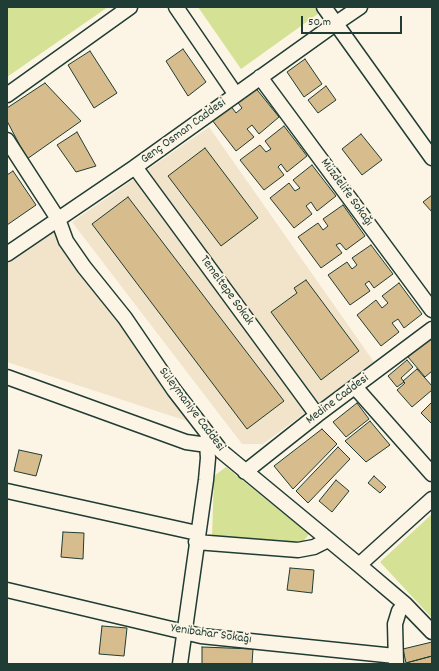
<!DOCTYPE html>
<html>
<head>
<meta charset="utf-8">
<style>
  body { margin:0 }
  #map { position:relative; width:439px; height:671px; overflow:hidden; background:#fcf5e5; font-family:Dekko,sans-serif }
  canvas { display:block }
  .frame { position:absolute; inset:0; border:8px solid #1f3d34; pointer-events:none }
  .scale { position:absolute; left:301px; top:16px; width:101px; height:18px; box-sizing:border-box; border:2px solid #1f3d34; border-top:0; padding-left:5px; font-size:12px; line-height:14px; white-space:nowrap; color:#1f3d34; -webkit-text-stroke:3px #fcf5e5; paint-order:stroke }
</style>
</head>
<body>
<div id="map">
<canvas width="439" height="671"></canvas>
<div class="frame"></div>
<div class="scale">50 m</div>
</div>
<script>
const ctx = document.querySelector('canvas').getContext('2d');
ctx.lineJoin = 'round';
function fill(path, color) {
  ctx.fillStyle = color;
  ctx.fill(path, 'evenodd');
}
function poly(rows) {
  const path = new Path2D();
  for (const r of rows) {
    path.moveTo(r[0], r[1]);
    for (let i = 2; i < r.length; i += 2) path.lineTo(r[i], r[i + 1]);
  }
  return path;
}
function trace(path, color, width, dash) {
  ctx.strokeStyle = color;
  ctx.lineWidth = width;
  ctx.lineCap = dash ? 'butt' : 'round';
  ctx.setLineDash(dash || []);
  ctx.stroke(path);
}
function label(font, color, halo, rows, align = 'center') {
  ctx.font = font + ' Dekko,sans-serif';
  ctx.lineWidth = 4;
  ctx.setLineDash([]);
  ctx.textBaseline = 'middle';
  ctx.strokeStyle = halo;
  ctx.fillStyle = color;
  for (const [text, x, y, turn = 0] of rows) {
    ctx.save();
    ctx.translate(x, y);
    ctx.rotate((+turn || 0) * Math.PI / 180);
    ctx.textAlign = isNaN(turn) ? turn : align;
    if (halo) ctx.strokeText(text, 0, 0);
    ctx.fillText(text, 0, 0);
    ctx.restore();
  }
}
fill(poly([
  [209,127,374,362,263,444,242,444,72,222],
  [53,231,202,426,7,362,7,263]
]), '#f1e4cb');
fill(poly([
  [7,7,108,7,7,77],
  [198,7,319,7,322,11,241,69],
  [226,467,309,534,303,542,212,536,214,476],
  [432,514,432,616,431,617,380,562]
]), '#d5e295');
const building = poly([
  [183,49,206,82,188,96,166,61,183,49],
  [90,51,117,93,94,108,68,65,90,51],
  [305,59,322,84,304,97,287,72,305,59],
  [45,83,81,121,27,159,7,121,7,108,45,83],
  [254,86,279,117,259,134,252,125,247,129,254,137,236,151,212,120,230,105,236,113,242,108,236,100,254,86],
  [326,86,336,100,318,113,308,100,326,86],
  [284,126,307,156,287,172,281,164,278,167,284,175,264,190,240,160,260,145,266,152,271,149,265,141,284,126],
  [77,132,96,166,76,172,57,145,77,132],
  [361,134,382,160,362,175,342,149,361,134],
  [205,148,258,218,221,246,168,176,205,148],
  [312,165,336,196,317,211,311,202,306,206,312,214,294,228,270,198,289,183,295,191,300,188,293,180,312,165],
  [13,171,36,205,7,225,7,175,13,171],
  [432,195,432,212,423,202,432,195],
  [128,197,284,401,247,429,92,224,128,197],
  [343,205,365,236,346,250,340,243,336,245,342,253,321,268,298,237,318,223,323,230,328,226,323,219,343,205],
  [371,245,393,274,374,288,369,281,365,284,370,291,350,305,328,275,347,262,352,269,357,265,352,258,371,245],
  [306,280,359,351,321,380,271,312,297,293,294,288,306,280],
  [399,283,422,314,404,328,398,319,392,323,399,332,381,346,357,315,376,300,382,308,388,303,382,296,399,283],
  [431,337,432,338,432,371,425,377,408,357,431,337],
  [407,360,413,367,401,378,404,382,397,387,388,376,407,360],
  [417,369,432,386,432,390,412,407,397,390,405,383,403,381,417,369],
  [432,402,432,424,421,413,432,402],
  [357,403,369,419,346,437,333,422,357,403],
  [370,421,390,445,366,462,345,441,370,421],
  [322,429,337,444,293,489,274,466,322,429],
  [338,447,350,459,308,503,296,491,338,447],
  [19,450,42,455,36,476,14,471,19,450],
  [374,476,386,487,380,493,368,483,374,476],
  [336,480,349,491,332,512,319,501,336,480],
  [63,532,84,533,83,559,61,557,63,532],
  [290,568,314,570,312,593,287,590,290,568],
  [102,626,127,628,124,656,99,654,102,626],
  [432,642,432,656,406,663,403,649,432,642],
  [202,647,253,649,252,664,202,664,202,647],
  [432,656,432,664,407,664,406,663,432,656]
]);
fill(building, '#d7bd8d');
trace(building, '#1f3d34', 1);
const minor = poly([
  [176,7,236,95],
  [324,7,432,158],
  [260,77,432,310],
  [7,95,130,7],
  [7,140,58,219,66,241,84,267,125,318,174,390,221,451,359,565,405,604,432,632],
  [135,167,317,415],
  [7,254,135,167,335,24,360,7],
  [7,377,186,442,200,444,213,441],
  [355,387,432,474],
  [245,472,317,415,432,329],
  [7,491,197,533],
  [196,542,298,550,314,547,328,540],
  [359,565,432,499],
  [7,590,201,636,395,656],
  [180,664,206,480,208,458,207,443],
  [396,664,395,624,399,611,405,604]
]);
trace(minor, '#1f3d34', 17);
trace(minor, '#fcf5e5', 14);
label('13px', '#1f3d34', '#fcf5e5', [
  ["Genç Osman Caddesi",184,132,-36],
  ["Müzdelife Sokağı",346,193,54],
  ["Temeltepe Sokak",226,291,54],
  ["Medine Caddesi",338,400,-37],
  ["Süleymaniye Caddesi",191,410,53],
  ["Yenibahar Sokağı",211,635,8]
]);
</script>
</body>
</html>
